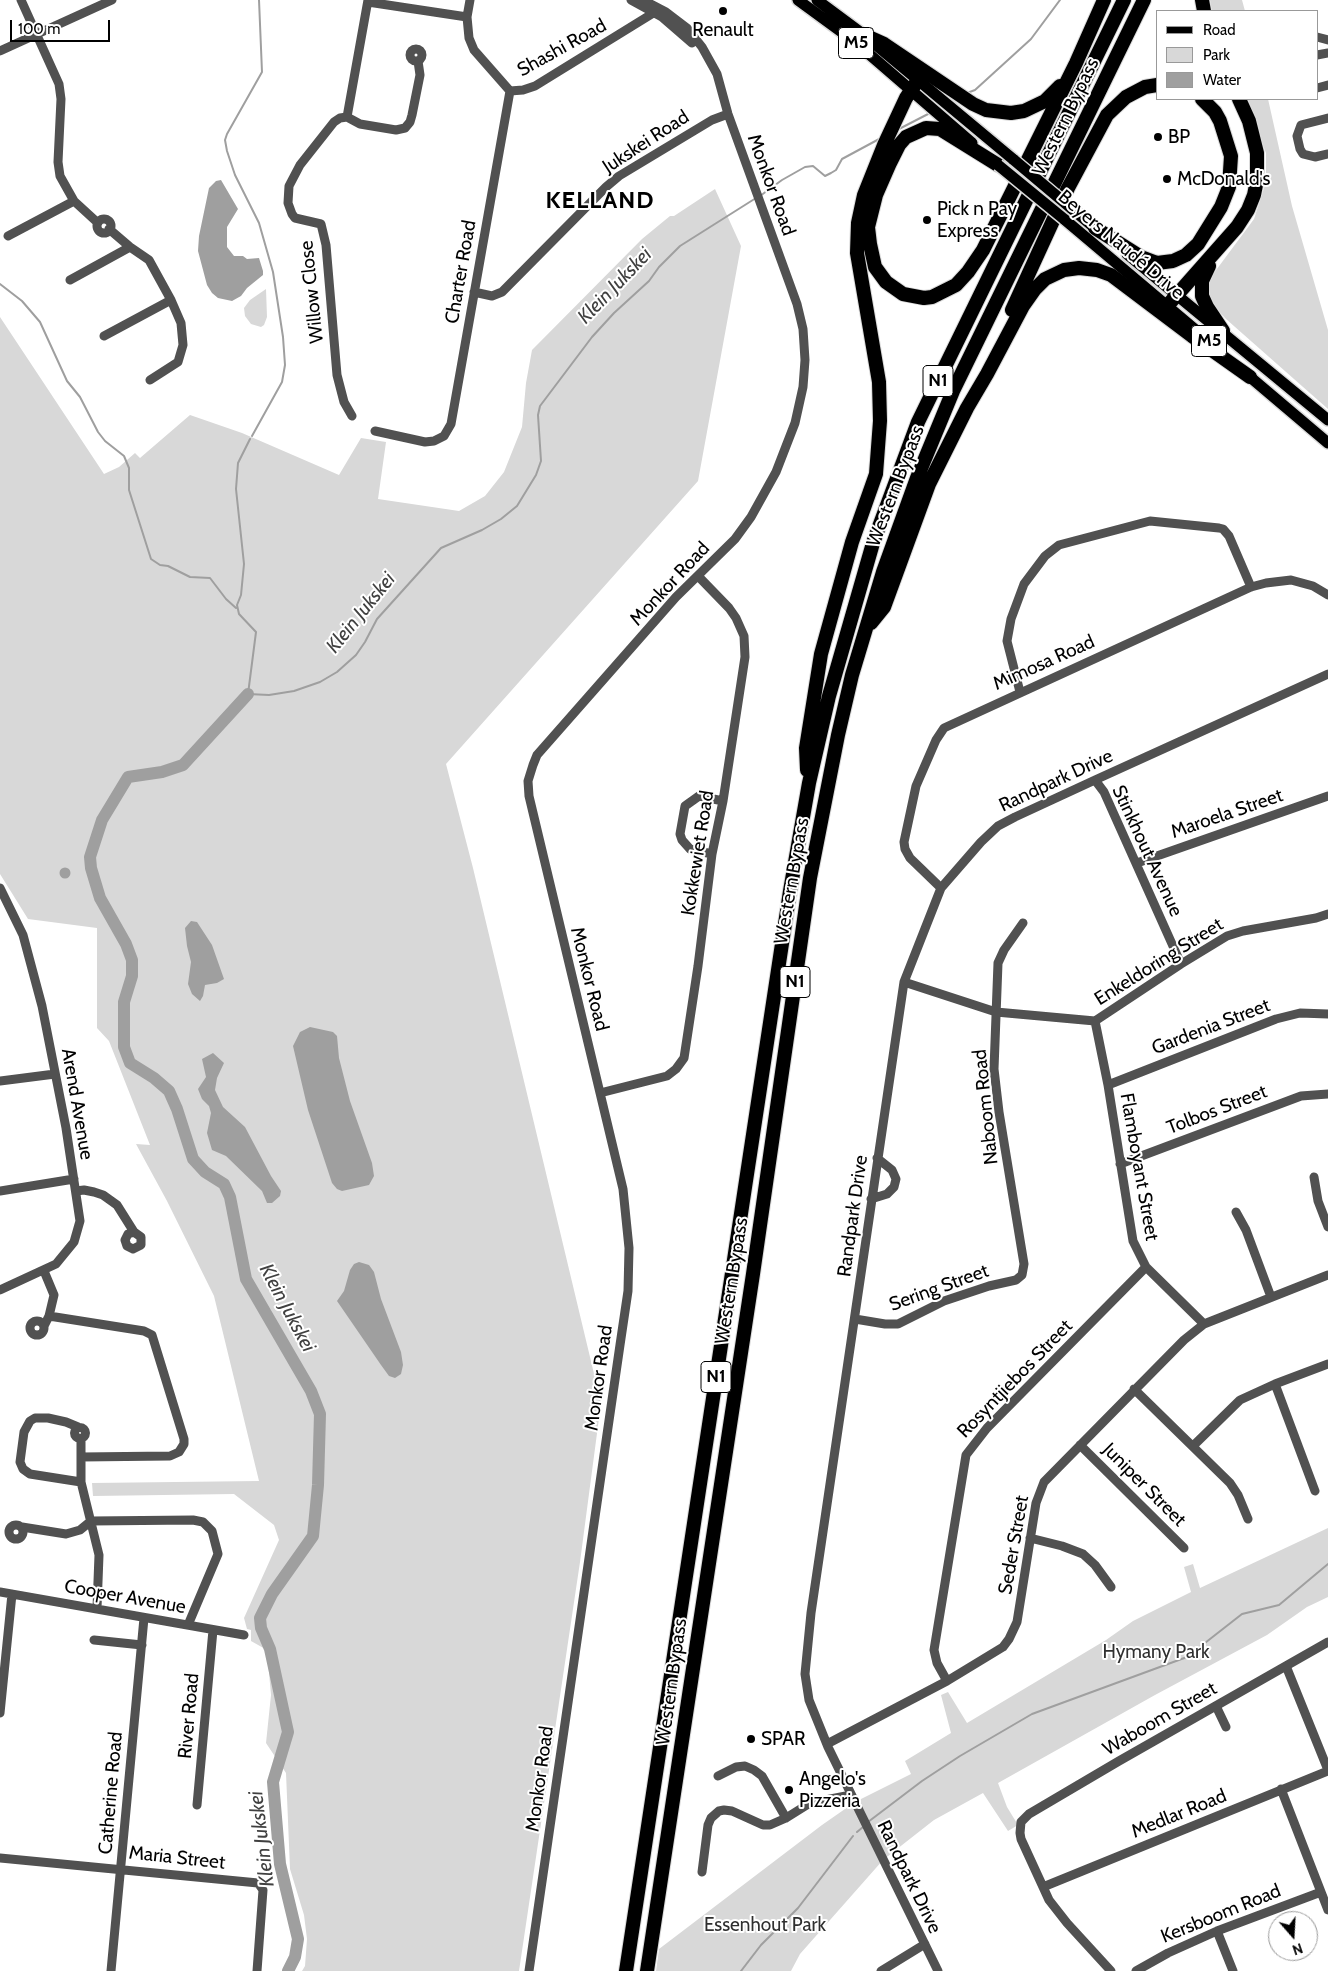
<!DOCTYPE html>
<html>
<head>
<meta charset="utf-8">
<style>
  body { margin:0 }
  #map { position:relative; width:1328px; height:1971px; overflow:hidden; background:#fff; font-family:Cabin,sans-serif }
  canvas { display:block }
  .legend { position:absolute; left:1156px; top:10px; width:162px; height:90px; box-sizing:border-box; background:#fff; border:1px solid #999; margin:0; padding:6px 9px; list-style:none; font-size:15px; color:#000 }
  .legend li { display:flex; align-items:center; gap:10px; height:25px }
  .legend b { width:25px; border:1px solid #999 }
  .north { position:absolute; left:1268px; top:1911px; width:50px; height:50px; box-sizing:border-box; background:#fff; border:1px solid #999; border-radius:50%; rotate:161deg; font-size:14px; font-weight:700; line-height:20px; text-align:center; color:#000 }
  .north::after { content:''; display:block; margin:auto; width:18px; height:22px; background:#000; clip-path:polygon(50% 0,100% 100%,50% 72%,0 100%) }
  .scale { position:absolute; left:10px; top:20px; width:100px; height:22px; box-sizing:border-box; border:2px solid #000; border-top:0; padding-left:6px; font-size:15px; line-height:18px; white-space:nowrap; color:#000; -webkit-text-stroke:4px #fff; paint-order:stroke }
</style>
</head>
<body>
<div id="map">
<canvas width="1328" height="1971"></canvas>
<ul class="legend">
<li><b style="height:6px;background:#000"></b>Road</li>
<li><b style="height:14px;background:#d8d8d8"></b>Park</li>
<li><b style="height:14px;background:#9f9f9f"></b>Water</li>
</ul>
<div class="north">N</div>
<div class="scale">100 m</div>
</div>
<script>
const ctx = document.querySelector('canvas').getContext('2d');
ctx.lineJoin = 'round';
function fill(path, color) {
  ctx.fillStyle = color;
  ctx.fill(path, 'evenodd');
}
function poly(rows) {
  const path = new Path2D();
  for (const r of rows) {
    if (r.length === 3) {
      path.moveTo(r[0] + r[2], r[1]);
      path.arc(r[0], r[1], r[2], 0, 2 * Math.PI);
      continue;
    }
    path.moveTo(r[0], r[1]);
    for (let i = 2; i < r.length; i += 2) path.lineTo(r[i], r[i + 1]);
  }
  return path;
}
function trace(path, color, width, dash) {
  ctx.strokeStyle = color;
  ctx.lineWidth = width;
  ctx.lineCap = dash ? 'butt' : 'round';
  ctx.setLineDash(dash || []);
  ctx.stroke(path);
}
function label(font, color, halo, rows, align = 'center') {
  ctx.font = font + ' Cabin,sans-serif';
  ctx.lineWidth = 4;
  ctx.setLineDash([]);
  ctx.textBaseline = 'middle';
  ctx.strokeStyle = halo;
  ctx.fillStyle = color;
  for (const [text, x, y, turn = 0] of rows) {
    ctx.save();
    ctx.translate(x, y);
    ctx.rotate((+turn || 0) * Math.PI / 180);
    ctx.textAlign = isNaN(turn) ? turn : align;
    if (halo) ctx.strokeText(text, 0, 0);
    ctx.fillText(text, 0, 0);
    ctx.restore();
  }
}
fill(poly([
  [1210,0,1242,0,1245,11,1212,11],
  [1245,99,1268,99,1292,206,1328,330,1328,409,1226,319,1210,302,1208,281,1254,219,1266,182,1266,153],
  [715,189,741,246,698,481,446,764,473,868,601,1403,580,1562,519,1971,302,1971,305,1966,307,1939,304,1915,290,1869,286,1773,266,1743,271,1695,267,1650,251,1641,251,1630,247,1629,244,1618,279,1540,274,1525,234,1494,93,1496,92,1483,259,1481,214,1296,167,1201,136,1144,150,1145,109,1041,97,1028,97,928,28,919,0,874,0,317,104,474,119,467,135,453,140,458,190,415,242,433,339,475,361,438,386,442,378,499,459,511,485,496,504,472,522,427,526,383,532,350,642,239,670,216,674,216],
  [266,289,267,317,264,325,261,327,251,324,245,316,244,308,250,300],
  [1328,1528,1328,1597,1307,1607,1267,1635,1155,1695,998,1783,1007,1807,1018,1825,1008,1831,983,1793,934,1820,883,1860,800,1954,791,1971,656,1971,659,1949,822,1825,855,1802,911,1774,905,1761,951,1733,941,1695,948,1692,967,1723,1106,1640,1133,1621,1191,1592,1184,1567,1193,1564,1200,1588]
]), '#d8d8d8');
fill(poly([
  [221,180,238,209,227,227,227,247,234,256,243,256,247,259,259,258,263,271,263,275,247,288,241,296,232,301,218,298,212,293,207,285,198,251,199,236,209,188,216,181],
  [65,873,5.5],
  [191,921,197,922,212,945,224,979,217,983,205,985,203,996,200,1001,192,994,188,984,191,962,187,946,185,928],
  [310,1027,333,1032,337,1036,339,1058,350,1101,372,1163,374,1176,369,1185,342,1191,337,1189,332,1183,308,1110,293,1046,300,1032],
  [213,1053,224,1063,217,1078,215,1090,223,1107,245,1127,271,1176,281,1191,280,1196,272,1203,267,1203,262,1191,226,1156,212,1150,207,1133,211,1113,209,1106,202,1099,198,1089,206,1077,202,1059],
  [359,1262,369,1265,374,1272,381,1299,401,1352,403,1365,401,1374,395,1378,389,1376,381,1365,337,1301,344,1291,350,1270,354,1264]
]), '#9f9f9f');
trace(poly([
  [967,93,975,90,1031,39,1060,0],
  [899,129,930,113],
  [760,196,782,180,805,167,813,166,825,176,831,173,836,170,842,159,881,138],
  [0,284,22,301,40,322,67,381,80,397,98,432,105,441,124,456,129,468,129,490,151,559,160,565,168,566,190,577,210,578,226,599,236,608],
  [252,436,282,382,285,365,283,337,273,272,259,223,235,175,227,151,225,140,227,134,262,72,259,0],
  [250,439,238,463,236,489,244,564,241,595,237,605,239,614,256,632,248,694,269,695,294,691,320,682,337,672,356,655,365,642,377,619,441,548,482,530,501,519,517,506,536,475,541,461,538,415,540,406,592,337,614,313,649,281,659,267,680,246,756,198],
  [868,1822,922,1781,960,1756,1032,1714,1187,1657,1242,1614,1279,1605,1328,1564],
  [857,1832,863,1827],
  [741,1971,761,1945,798,1908,853,1836]
]), '#9f9f9f', 2);
trace(poly([
  [248,694,183,765,162,772,128,777,102,820,90,857,91,868,100,898,126,944,132,960,132,976,124,1002,124,1047,130,1063,154,1078,169,1091,177,1109,193,1159,205,1172,224,1184,230,1197,246,1279,311,1391,320,1414,318,1485,313,1536,272,1594,260,1618,261,1628,270,1649,288,1732,273,1782,280,1864,298,1939,295,1957,288,1971]
]), '#9f9f9f', 12);
const major = poly([
  [798,0,854,41,972,143],
  [817,0,864,35,1014,160],
  [1071,208,1101,233],
  [1064,219,1211,343],
  [1127,254,1328,420],
  [1243,371,1328,443]
]);
const highway = poly([
  [1202,0,1204,11],
  [864,35,884,44,973,104,986,110,1011,113,1024,111,1045,101,1060,86],
  [998,165,940,129,926,128,906,137,899,145,890,163,876,195,868,227,870,244,875,267,886,282,903,294,924,298,932,297,956,285,968,272,983,250,1012,192,1076,63,1104,0],
  [1095,228,1141,257,1157,263,1173,261,1186,255,1198,244,1221,207,1229,187,1231,156,1220,121,1215,112,1202,99],
  [1209,266,1202,281,1202,296,1207,307,1223,331],
  [1168,305,1237,227,1248,210,1254,195,1257,180,1257,153,1249,121,1239,99],
  [1012,310,1068,188,1107,115,1126,97,1145,87,1157,85],
  [871,623,884,607,929,484,967,408,987,374,1023,306,1035,289,1045,279,1064,270,1079,268,1097,270,1111,275,1192,336,1250,377],
  [807,770,806,748,821,654,852,542,876,474,880,421,879,382,857,253,858,223,864,195,884,145,906,98,918,80],
  [626,1971,790,891,809,783,829,696,873,543,918,422,1124,0],
  [647,1971,753,1274,810,878,838,735,852,675,883,572,917,478,953,391,1144,0]
]);
trace(major, '#dbdbdb', 14);
trace(highway, '#dbdbdb', 16);
trace(poly([
  [21,0,59,84,61,99,58,162,60,176,74,201,98,223],
  [470,0,467,17,469,38,474,50,510,91],
  [631,0,662,17,692,43],
  [368,2,467,17],
  [1317,37,1328,40],
  [416,55,6],
  [0,51,112,0],
  [1317,55,1328,53],
  [1317,88,1328,85],
  [510,91,523,90,535,86,655,12],
  [347,117,340,118,334,122,300,165,289,186,288,203,292,214,295,218,321,224,326,245,337,375,344,402,352,416],
  [347,117,360,124,396,130,405,128,410,122,412,115,420,75,418,61],
  [347,117,368,0],
  [1328,118,1301,125,1297,136,1300,149,1303,154,1315,157,1328,154],
  [104,226,7],
  [109,229,130,247,149,260,171,300,181,323,183,345,178,362,150,380],
  [8,236,74,201],
  [70,280,130,247],
  [474,292,492,296,502,292,606,187,619,176,712,120,728,114],
  [104,336,171,300],
  [375,431,425,442,434,441,444,436,451,424,510,91],
  [1020,692,1007,641,1011,619,1024,584,1045,556,1059,545,1150,521,1219,528,1223,529,1229,536,1251,587],
  [1095,780,1104,792,1181,964],
  [712,854,690,849,682,840,680,834,685,806,699,796,723,801],
  [1137,863,1328,796],
  [0,888,23,935,42,1006,66,1128,80,1221,74,1242,56,1264,0,1290],
  [941,888,910,858,905,849,904,842,916,786,936,740,944,728,1251,587,1266,583,1291,580,1313,586,1328,595],
  [904,982,996,1012,1095,1021],
  [1095,1021,1108,1085,1133,1241,1146,1267,1204,1324],
  [1095,1021,1181,964,1227,936,1243,931,1316,918,1328,914],
  [0,1081,55,1074],
  [1108,1085,1276,1019,1300,1013,1328,1014],
  [600,1093,667,1076,676,1069,684,1058,698,966,712,854,723,801,745,657,744,636,736,618,729,608,698,576],
  [1120,1164,1301,1096,1328,1094],
  [1314,1177,1318,1201,1328,1227],
  [0,1191,74,1179],
  [76,1191,84,1190,94,1192,103,1195,117,1205,134,1232,141,1237,141,1245,133,1249,127,1246,125,1240,128,1234,134,1232],
  [871,1199,887,1194,894,1187,896,1179,892,1170,877,1158],
  [1236,1212,1246,1230,1271,1297],
  [44,1271,54,1295,49,1316,44,1326],
  [49,1316,144,1331,152,1335,184,1439,184,1444,179,1452,170,1456,81,1457],
  [855,1319,885,1324,898,1324,944,1301,989,1286,1016,1280,1022,1275,1024,1264,999,1112,994,1069,998,963,1004,950,1023,923],
  [37,1328,7],
  [1275,1384,1315,1491],
  [1134,1389,1230,1483,1238,1495,1248,1519],
  [78,1427,66,1422,48,1418,35,1418,30,1421,24,1432,20,1462,23,1469,30,1474,81,1482],
  [80,1433,5.5],
  [81,1438,81,1482,99,1555,97,1608],
  [1080,1445,1184,1548],
  [1193,1446,1240,1400,1275,1384,1328,1364],
  [16,1532,7],
  [22,1527,66,1534,80,1530,91,1521,193,1520,203,1522,212,1531,218,1554,188,1625],
  [1030,1538,1062,1546,1083,1554,1095,1565,1111,1587],
  [0,1592,244,1635],
  [94,1640,142,1645],
  [1286,1666,1328,1770],
  [947,1681,937,1663,934,1650,966,1455,987,1428,1146,1267],
  [1216,1706,1226,1727],
  [0,1713,12,1594],
  [827,1744,947,1681,1003,1647,1009,1639,1017,1622,1036,1503,1044,1482,1184,1340,1204,1324,1328,1275],
  [718,1776,736,1767,745,1766,754,1770,762,1776,786,1818],
  [1281,1789,1328,1910],
  [197,1805,213,1630],
  [0,1858,258,1883,263,1890,257,1971],
  [702,1872,708,1825,711,1818,719,1811,724,1810,732,1811,763,1825,770,1825,786,1818,810,1803,851,1795],
  [1043,1887,1328,1771],
  [1217,1931,1233,1971],
  [111,1971,144,1618],
  [529,1971,620,1345,628,1291,629,1248,623,1189,529,796,528,781,533,765,537,755,676,597,735,539,751,517,776,472,795,423,803,387,805,360,803,329,797,304,728,114,717,74,702,47,687,28,666,12,643,0],
  [881,1971,925,1944],
  [938,1971,828,1747,809,1700,805,1674,811,1613,904,982,941,888,981,842,998,826,1015,817,1095,780,1328,674],
  [1111,1971,1067,1923,1049,1900,1021,1839,1020,1833,1021,1822,1029,1814,1119,1761,1328,1642],
  [1136,1971,1168,1953,1217,1931,1321,1892]
]), '#515151', 9);
trace(major, '#000', 11);
trace(highway, '#000', 14);
const majorBridge = poly([
  [1014,160,1071,208],
  [998,165,1064,219]
]);
trace(majorBridge, '#dbdbdb', 14, []);
trace(majorBridge, '#000', 11);
for (const [x, y, r, color] of [
  [723,11,5,"#000"],
  [1158,137,5,"#000"],
  [1167,179,5,"#000"],
  [927,220,5,"#000"],
  [751,1739,5,"#000"],
  [789,1790,5,"#000"]
]) {
  const dot = new Path2D();
  dot.arc(x, y, r, 0, 2 * Math.PI);
  ctx.fillStyle = color;
  ctx.fill(dot);
  trace(dot, '#fff', 2);
}
for (const [x, y, w] of [
  [856,43,35],
  [1209,341,35],
  [938,381,30],
  [795,982,30],
  [716,1377,30]
]) {
  const box = new Path2D();
  box.roundRect(x - w / 2, y - 15.5, w, 31, 4);
  ctx.fillStyle = '#fff';
  ctx.fill(box);
  trace(box, '#000', 1);
}
label('bold 18px', '#000', null, [
  ["M5",856,43],
  ["M5",1209,341],
  ["N1",938,381],
  ["N1",795,982],
  ["N1",716,1377]
]);
label('19px', '#000', '#fff', [
  ["Renault",723,30,"center"],
  ["BP",1168,137],
  ["McDonald's",1177,179],
  ["Pick n Pay",937,209],
  ["Express",937,231],
  ["SPAR",761,1739],
  ["Angelo's",799,1779],
  ["Pizzeria",799,1801]
], 'left');
label('19px', '#000', '#fff', [
  ["Shashi Road",562,48,-29],
  ["Western Bypass",1066,117,-64],
  ["Jukskei Road",646,142,-33],
  ["Monkor Road",771,185,70],
  ["Beyers Naudé Drive",1121,245,40],
  ["Charter Road",461,272,-80],
  ["Willow Close",312,292,-96],
  ["Western Bypass",896,486,-69],
  ["Monkor Road",670,584,-47],
  ["Mimosa Road",1044,663,-24],
  ["Randpark Drive",1056,781,-25],
  ["Maroela Street",1227,814,-19],
  ["Stinkhout Avenue",1147,851,65],
  ["Kokkewiet Road",698,853,-81],
  ["Western Bypass",792,881,-80],
  ["Enkeldoring Street",1159,962,-32],
  ["Monkor Road",589,979,76],
  ["Gardenia Street",1211,1027,-21],
  ["Arend Avenue",77,1104,80],
  ["Naboom Road",986,1107,-96],
  ["Tolbos Street",1217,1110,-21],
  ["Flamboyant Street",1139,1167,80],
  ["Randpark Drive",853,1216,-82],
  ["Western Bypass",732,1281,-81],
  ["Sering Street",939,1288,-20],
  ["Monkor Road",599,1378,-82],
  ["Rosyntjiebos Street",1015,1379,-46],
  ["Juniper Street",1144,1485,45],
  ["Seder Street",1014,1545,-80],
  ["Cooper Avenue",125,1597,10],
  ["Western Bypass",672,1682,-82],
  ["River Road",189,1716,-85],
  ["Waboom Street",1160,1719,-30],
  ["Monkor Road",540,1779,-82],
  ["Catherine Road",111,1793,-85],
  ["Medlar Road",1179,1814,-22],
  ["Maria Street",177,1858,6],
  ["Randpark Drive",909,1877,64],
  ["Kersboom Road",1221,1914,-22]
]);
label('19px', '#2f2f2f', '#fff', [
  ["Hymany Park",1156,1652],
  ["Essenhout Park",765,1925]
]);
label('italic 20px', '#404040', '#fff', [
  ["Klein Jukskei",615,286,-46],
  ["Klein Jukskei",361,613,-51],
  ["Klein Jukskei",287,1308,62],
  ["Klein Jukskei",262,1839,-97]
]);
ctx.letterSpacing = '1px';
label('bold 24px', '#000', '#fff', [
  ["KELLAND",600,201]
]);
ctx.letterSpacing = '0px';
</script>
</body>
</html>
